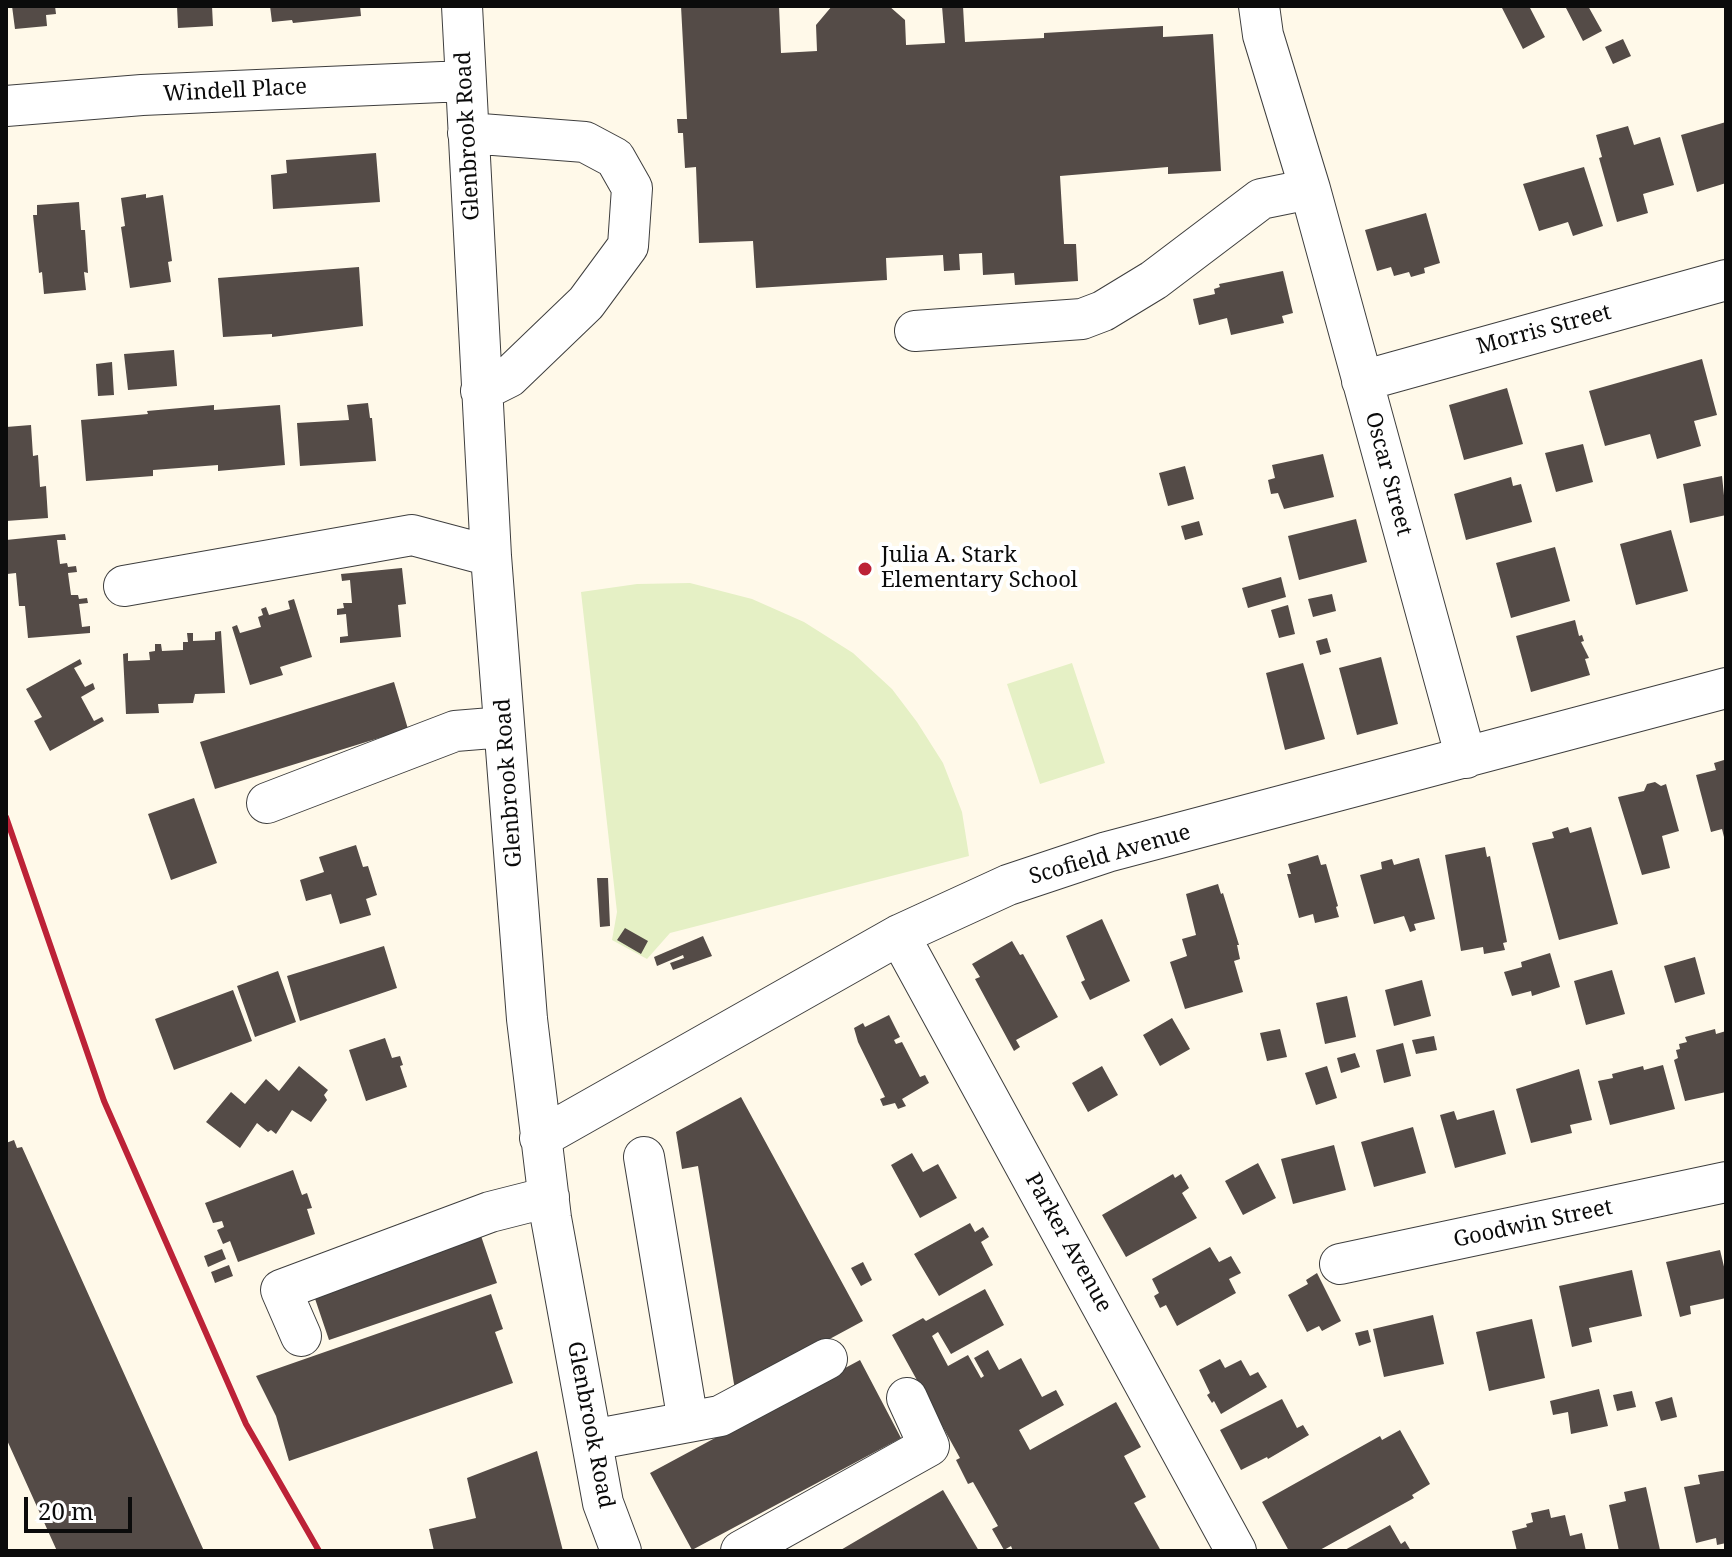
<!DOCTYPE html>
<html>
<head>
<meta charset="utf-8">
<style>
  body { margin:0 }
  #map { position:relative; width:1732px; height:1557px; overflow:hidden; background:#fff9e9; font-family:"Noto Serif",serif }
  canvas { display:block }
  .frame { position:absolute; inset:0; border:8px solid #0b0b0b; pointer-events:none }
  .scale { position:absolute; left:24px; top:1497px; width:108px; height:36px; box-sizing:border-box; border:4px solid #0b0b0b; border-top:0; padding-left:10px; font-size:24px; line-height:28px; white-space:nowrap; color:#0b0b0b; -webkit-text-stroke:6px #fff; paint-order:stroke }
</style>
</head>
<body>
<div id="map">
<canvas width="1732" height="1557"></canvas>
<div class="frame"></div>
<div class="scale">20 m</div>
</div>
<script>
const ctx = document.querySelector('canvas').getContext('2d');
ctx.lineJoin = 'round';
function fill(path, color) {
  ctx.fillStyle = color;
  ctx.fill(path, 'evenodd');
}
function poly(rows) {
  const path = new Path2D();
  for (const r of rows) {
    path.moveTo(r[0], r[1]);
    for (let i = 2; i < r.length; i += 2) path.lineTo(r[i], r[i + 1]);
  }
  return path;
}
function trace(path, color, width, dash) {
  ctx.strokeStyle = color;
  ctx.lineWidth = width;
  ctx.lineCap = dash ? 'butt' : 'round';
  ctx.setLineDash(dash || []);
  ctx.stroke(path);
}
function label(font, color, halo, rows, align = 'center') {
  ctx.font = font + ' "Noto Serif",serif';
  ctx.lineWidth = 8;
  ctx.setLineDash([]);
  ctx.textBaseline = 'middle';
  ctx.strokeStyle = halo;
  ctx.fillStyle = color;
  for (const [text, x, y, turn = 0] of rows) {
    ctx.save();
    ctx.translate(x, y);
    ctx.rotate((+turn || 0) * Math.PI / 180);
    ctx.textAlign = isNaN(turn) ? turn : align;
    if (halo) ctx.strokeText(text, 0, 0);
    ctx.fillText(text, 0, 0);
    ctx.restore();
  }
}
fill(poly([
  [690,583,752,599,804,622,853,653,892,689,917,722,943,763,962,812,969,856,670,933,647,959,612,940,617,912,581,592,637,584],
  [1072,663,1105,763,1040,784,1007,684]
]), '#e5f0c5');
fill(poly([
  [12,6,55,6,56,14,46,15,47,26,15,29],
  [177,6,212,6,213,26,178,28],
  [270,6,360,6,361,16,293,23,292,20,272,22],
  [681,6,779,6,781,53,817,51,816,25,832,6,889,6,905,20,906,45,945,43,942,6,963,6,965,42,1044,38,1044,33,1163,26,1163,37,1213,34,1221,171,1168,174,1168,167,1060,176,1064,244,1076,244,1078,281,1015,285,1014,273,983,275,982,253,959,254,960,270,944,271,943,255,886,258,887,280,756,288,753,241,699,243,696,167,685,168,683,133,678,133,677,119,687,119],
  [1501,6,1529,6,1545,37,1523,49],
  [1570,6,1588,6,1602,31,1583,41,1566,8],
  [1623,39,1631,56,1613,64,1605,47],
  [1726,122,1726,183,1697,192,1681,135],
  [1628,126,1634,145,1660,137,1674,185,1643,194,1648,213,1617,222,1599,158,1602,157,1596,135],
  [376,153,380,202,273,209,271,175,287,173,286,160],
  [1584,167,1603,226,1573,236,1568,222,1539,231,1523,184],
  [146,194,146,198,163,195,172,261,168,262,171,282,130,288,121,227,125,226,121,198],
  [79,202,81,230,85,230,88,273,84,272,86,290,44,294,42,272,39,273,33,215,37,215,37,205],
  [1426,213,1440,263,1424,268,1425,273,1411,277,1409,272,1394,276,1391,267,1377,271,1365,230],
  [359,267,363,326,272,337,272,334,223,337,218,278],
  [1283,271,1293,313,1282,316,1284,323,1231,335,1227,318,1199,325,1193,299,1215,294,1214,289,1220,287,1219,284],
  [174,350,177,386,128,390,124,354],
  [1702,359,1717,415,1694,421,1701,446,1657,459,1650,434,1605,446,1589,391],
  [112,362,114,395,98,396,96,364],
  [1507,388,1523,444,1464,460,1449,405],
  [368,403,370,418,372,418,376,461,300,466,297,423,349,420,347,405],
  [214,405,214,410,280,405,285,465,218,471,218,465,153,470,153,476,86,481,81,420,148,414,147,411],
  [31,425,33,456,38,455,40,487,46,486,48,518,6,521,6,427],
  [1583,444,1593,482,1556,492,1545,453],
  [1323,454,1334,497,1284,509,1278,493,1271,494,1268,480,1275,478,1272,465],
  [1185,466,1194,499,1168,506,1159,473],
  [1722,476,1726,515,1690,523,1683,484],
  [1511,477,1513,486,1521,484,1532,522,1466,540,1454,494],
  [1356,519,1367,562,1299,580,1288,536],
  [1199,521,1203,535,1185,540,1181,526],
  [1671,530,1688,591,1636,605,1620,544],
  [65,534,66,540,57,540,60,564,67,563,68,567,76,566,77,572,68,573,71,595,78,595,79,599,87,598,88,603,79,604,82,627,90,626,90,633,28,638,25,606,19,606,16,573,7,574,6,540],
  [1555,547,1570,601,1511,618,1496,563],
  [402,568,406,604,398,605,401,637,340,643,340,637,348,636,346,614,337,615,337,609,344,608,343,603,352,603,350,580,342,581,341,574],
  [1281,577,1286,597,1248,608,1242,588],
  [1332,594,1336,611,1313,617,1308,599],
  [294,599,312,657,280,667,283,675,250,685,232,627,237,625,240,633,261,627,258,617,263,615,261,609,266,607,269,615,290,609,288,601],
  [1288,605,1295,634,1279,638,1271,610],
  [1575,620,1579,636,1582,635,1584,641,1581,642,1589,658,1585,659,1590,675,1531,692,1516,636],
  [221,631,225,693,195,694,193,703,158,704,159,713,126,714,123,654,128,653,128,661,150,660,149,652,155,651,155,644,161,644,162,651,183,650,183,642,188,642,187,633,193,633,193,641,215,640,215,632],
  [1327,638,1331,652,1320,655,1316,641],
  [1381,657,1398,724,1357,735,1339,668],
  [80,659,82,664,74,668,85,687,93,683,95,689,81,697,94,721,102,717,104,721,50,751,34,721,42,717,26,689],
  [1303,663,1325,739,1285,750,1266,673],
  [394,682,408,729,215,789,200,742],
  [1724,760,1726,768,1725,841,1722,829,1711,832,1696,775,1716,770,1714,763],
  [1655,782,1661,786,1666,784,1679,831,1662,836,1670,868,1642,875,1618,797,1644,791,1647,784],
  [194,798,217,863,171,880,148,814],
  [1568,827,1570,833,1591,827,1618,924,1559,940,1532,843,1554,838,1552,832],
  [356,845,363,867,368,866,377,895,366,899,371,915,340,924,331,894,306,901,300,880,324,872,319,857],
  [1485,847,1487,857,1490,856,1507,942,1503,943,1505,950,1484,954,1483,947,1461,951,1445,855],
  [1318,855,1321,865,1326,864,1338,906,1336,907,1339,917,1315,923,1313,914,1299,918,1287,874,1291,874,1288,864],
  [1419,858,1435,919,1414,924,1416,930,1410,932,1404,916,1374,924,1360,875,1382,869,1381,862,1392,859,1394,865],
  [597,878,608,878,610,926,600,927],
  [1218,884,1221,894,1223,893,1239,945,1237,945,1240,959,1234,961,1243,992,1185,1009,1170,962,1187,956,1182,939,1196,935,1186,894],
  [1102,919,1130,981,1090,1000,1081,982,1085,980,1066,936],
  [625,928,648,941,641,954,617,940],
  [703,936,712,956,673,970,670,963,684,958,683,955,657,966,654,957],
  [1012,941,1020,955,1023,954,1058,1017,1016,1040,1020,1047,1014,1051,975,979,980,977,972,964],
  [384,946,397,988,300,1021,287,976],
  [1550,953,1560,987,1532,996,1531,991,1512,996,1504,972,1522,967,1521,962],
  [1695,957,1705,994,1675,1003,1664,966],
  [1612,970,1625,1014,1586,1025,1574,981],
  [278,971,296,1022,255,1037,237,986],
  [1422,980,1431,1016,1394,1026,1385,990],
  [233,990,252,1041,174,1070,155,1019],
  [1347,996,1356,1037,1325,1044,1316,1003],
  [889,1015,900,1037,894,1040,896,1044,902,1042,920,1077,925,1075,929,1083,902,1099,906,1106,898,1109,895,1103,883,1106,880,1099,885,1097,858,1042,854,1028,863,1023,865,1027],
  [1172,1018,1190,1049,1160,1066,1143,1035],
  [1280,1029,1287,1057,1267,1061,1260,1033],
  [1715,1029,1716,1034,1726,1031,1726,1092,1685,1101,1674,1060,1678,1058,1676,1050,1680,1049,1679,1044,1687,1042,1685,1037],
  [1434,1036,1437,1050,1416,1054,1412,1040],
  [385,1038,392,1058,400,1056,403,1065,400,1066,407,1087,366,1101,349,1050],
  [1403,1043,1411,1076,1384,1083,1376,1050],
  [1355,1053,1360,1067,1341,1073,1337,1058],
  [1663,1065,1675,1109,1610,1125,1598,1081,1613,1078,1612,1074,1643,1066,1644,1070],
  [299,1066,328,1090,324,1095,327,1100,311,1122,292,1110,276,1134,271,1130,268,1132,257,1123,240,1148,206,1122,231,1092,245,1104,266,1079,279,1091],
  [1102,1066,1118,1095,1088,1112,1072,1083],
  [1327,1066,1337,1098,1316,1105,1305,1073],
  [1579,1069,1592,1120,1570,1125,1572,1133,1531,1143,1516,1089],
  [741,1097,863,1321,735,1390,698,1166,682,1169,676,1132],
  [1494,1110,1506,1154,1455,1168,1440,1115,1454,1111,1457,1120],
  [1413,1127,1426,1173,1374,1187,1361,1142],
  [14,1140,17,1148,22,1147,204,1551,57,1551,6,1438,6,1143],
  [1334,1145,1346,1190,1293,1204,1281,1159],
  [912,1153,923,1172,938,1164,957,1198,920,1218,891,1165],
  [1258,1163,1276,1198,1243,1215,1225,1181],
  [293,1170,302,1195,307,1193,312,1208,307,1209,315,1234,238,1262,230,1241,223,1244,217,1230,224,1227,222,1221,213,1223,205,1203],
  [1173,1174,1175,1178,1181,1174,1189,1188,1182,1193,1197,1218,1126,1257,1102,1215],
  [970,1223,975,1232,983,1227,989,1237,981,1242,993,1265,939,1296,914,1254],
  [478,1227,497,1283,329,1340,310,1284],
  [1210,1247,1219,1262,1231,1256,1241,1273,1229,1279,1236,1293,1177,1326,1166,1305,1160,1308,1154,1296,1159,1293,1152,1279],
  [222,1249,226,1259,208,1267,204,1256],
  [1720,1250,1726,1275,1726,1298,1690,1306,1691,1314,1680,1317,1666,1262],
  [863,1262,872,1280,861,1286,851,1268],
  [229,1265,233,1276,215,1283,211,1272],
  [1632,1270,1642,1316,1589,1328,1592,1342,1572,1347,1559,1286],
  [1317,1273,1341,1321,1322,1331,1319,1326,1307,1332,1288,1295,1308,1284,1306,1280],
  [985,1289,1004,1325,951,1354,938,1332,932,1336,948,1366,968,1355,981,1378,984,1376,974,1358,988,1350,999,1370,1021,1358,1042,1397,1056,1390,1064,1405,1019,1430,1030,1450,1116,1402,1141,1447,1124,1456,1146,1497,1134,1503,1161,1551,1013,1551,1011,1546,1004,1550,992,1529,998,1526,973,1482,968,1484,956,1460,960,1458,892,1335,923,1318,926,1321],
  [491,1294,503,1329,495,1332,513,1383,289,1461,276,1416,256,1376],
  [1433,1315,1444,1364,1384,1377,1373,1329],
  [1532,1319,1545,1378,1489,1391,1476,1332],
  [1368,1330,1371,1342,1359,1346,1355,1333],
  [1220,1359,1225,1368,1241,1360,1250,1376,1258,1372,1267,1387,1221,1414,1214,1401,1212,1403,1207,1395,1210,1393,1199,1370],
  [860,1360,901,1438,692,1550,650,1473],
  [1599,1389,1608,1426,1571,1434,1568,1412,1553,1415,1550,1401],
  [1632,1391,1636,1407,1617,1411,1613,1395],
  [1672,1397,1677,1417,1661,1421,1655,1402],
  [1282,1399,1297,1428,1303,1425,1309,1435,1268,1459,1267,1457,1241,1470,1220,1430],
  [1400,1430,1430,1484,1412,1495,1414,1498,1318,1551,1289,1551,1262,1502,1380,1436,1382,1440],
  [537,1451,563,1551,434,1551,429,1529,476,1518,467,1478],
  [1722,1471,1726,1471,1726,1543,1717,1545,1716,1538,1696,1543,1684,1487,1700,1484,1698,1475],
  [1646,1487,1660,1550,1619,1551,1609,1505,1626,1501,1624,1492],
  [943,1490,979,1551,839,1551],
  [1549,1509,1551,1518,1565,1515,1570,1536,1582,1533,1586,1551,1517,1551,1512,1531,1527,1527,1526,1524,1533,1522,1531,1513],
  [1390,1525,1401,1544,1405,1541,1411,1551,1343,1551]
]), '#544b47');
const minor = poly([
  [462,6,491,556,527,1019,551,1218,603,1503,621,1551],
  [1259,6,1263,35,1310,189,1466,758],
  [6,106,142,95,465,81],
  [468,133,585,142,615,158,632,188,628,246,586,303,509,377,481,391],
  [915,331,1082,319,1103,311,1154,280,1261,199,1310,189],
  [1362,381,1726,280],
  [124,586,412,535,491,556],
  [267,803,455,731,504,727],
  [899,935,1236,1551],
  [540,1138,899,935,1008,885,1107,852,1726,688],
  [1340,1264,1726,1182],
  [301,1336,281,1290,490,1212,549,1197],
  [688,1422,720,1416,827,1359],
  [592,1440,688,1422,644,1157],
  [741,1551,929,1446,907,1398]
]);
trace(minor, '#3e3e3e', 42);
trace(minor, '#fff', 40);
trace(poly([
  [6,817,104,1101,246,1424,319,1551]
]), '#bc2237', 6);
for (const [x, y, r, color] of [
  [865,569,8,"#bc2237"]
]) {
  const dot = new Path2D();
  dot.arc(x, y, r, 0, 2 * Math.PI);
  ctx.fillStyle = color;
  ctx.fill(dot);
  trace(dot, '#fff', 3);
}
label('22px', '#0b0b0b', '#fff', [
  ["Windell Place",235,91,-3],
  ["Glenbrook Road",468,136,-93],
  ["Morris Street",1544,330,-15],
  ["Oscar Street",1388,474,75],
  ["Glenbrook Road",509,783,-94],
  ["Scofield Avenue",1110,855,-16],
  ["Goodwin Street",1533,1224,-12],
  ["Parker Avenue",1068,1243,61],
  ["Glenbrook Road",590,1425,79]
]);
label('22px', '#0b0b0b', '#fff', [
  ["Julia A. Stark",881,556],
  ["Elementary School",881,581]
], 'left');
</script>
</body>
</html>
